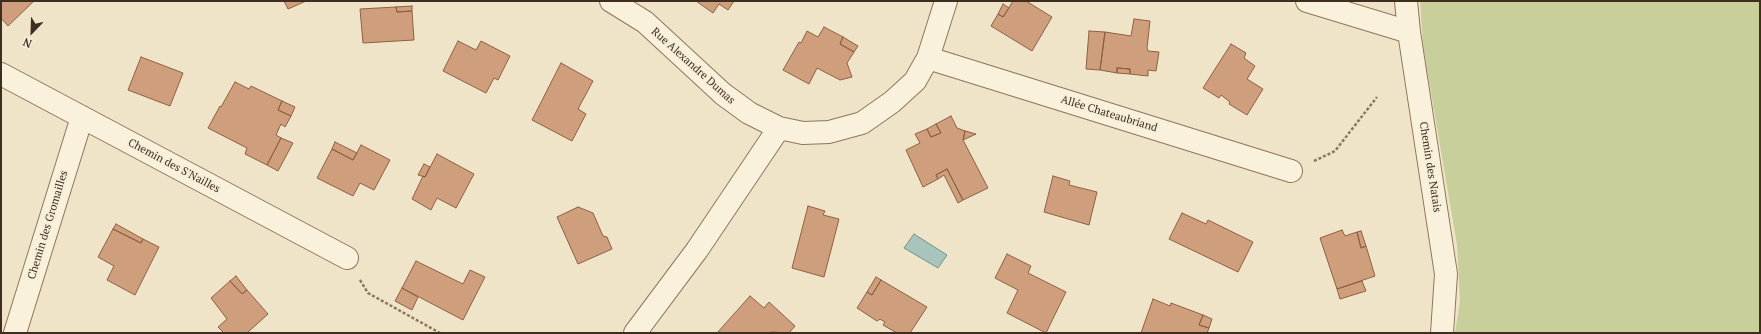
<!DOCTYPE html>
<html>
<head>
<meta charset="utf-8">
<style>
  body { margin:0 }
  #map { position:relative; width:1761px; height:334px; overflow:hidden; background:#f0e4c8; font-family:"PT Serif",serif }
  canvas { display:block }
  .frame { position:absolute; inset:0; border:2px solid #3d2e20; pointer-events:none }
  .north { position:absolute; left:12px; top:12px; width:40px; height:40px; -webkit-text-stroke:3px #f7eed8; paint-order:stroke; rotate:203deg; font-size:11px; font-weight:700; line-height:16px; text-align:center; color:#3d2e20 }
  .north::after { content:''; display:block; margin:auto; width:14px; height:18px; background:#3d2e20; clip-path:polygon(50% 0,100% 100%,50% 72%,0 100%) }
</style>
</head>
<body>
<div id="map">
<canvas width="1761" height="334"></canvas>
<div class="frame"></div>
<div class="north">N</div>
</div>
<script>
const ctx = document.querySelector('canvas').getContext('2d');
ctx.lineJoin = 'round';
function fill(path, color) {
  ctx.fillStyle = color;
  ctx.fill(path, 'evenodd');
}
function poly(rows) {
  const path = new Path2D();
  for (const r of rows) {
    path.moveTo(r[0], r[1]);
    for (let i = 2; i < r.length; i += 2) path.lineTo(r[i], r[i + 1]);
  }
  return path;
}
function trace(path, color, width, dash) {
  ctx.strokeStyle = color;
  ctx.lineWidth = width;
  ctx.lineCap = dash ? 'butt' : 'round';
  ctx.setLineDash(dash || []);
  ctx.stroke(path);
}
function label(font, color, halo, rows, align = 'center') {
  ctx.font = font + ' "PT Serif",serif';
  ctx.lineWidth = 4;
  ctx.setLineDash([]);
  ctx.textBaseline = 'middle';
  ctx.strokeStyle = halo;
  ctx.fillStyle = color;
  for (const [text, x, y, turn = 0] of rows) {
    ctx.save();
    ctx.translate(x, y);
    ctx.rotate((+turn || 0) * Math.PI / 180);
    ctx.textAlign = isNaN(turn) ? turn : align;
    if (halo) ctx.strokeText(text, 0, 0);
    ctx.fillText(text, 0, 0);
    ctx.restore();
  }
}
fill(poly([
  [1420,1,1760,1,1760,333,1455,333,1460,301,1457,245,1423,46]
]), '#c9cf9b');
const water = poly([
  [914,234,947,255,938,268,904,248,914,234]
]);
fill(water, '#a9c4bc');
trace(water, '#6f938a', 1);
const building = poly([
  [1,1,34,1,8,26,1,18,1,1],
  [284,1,306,1,288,9,284,1],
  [696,1,734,1,728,10,719,4,713,13,696,1],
  [1013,1,1026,1,1052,17,1032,51,991,26,998,14,1003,17,1013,1],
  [1003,4,1009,8,1003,17,998,14,1003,4],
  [412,6,412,11,397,12,396,7,412,6],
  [396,7,397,12,412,11,414,40,363,43,360,9,396,7],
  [1134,19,1150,21,1147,48,1148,51,1159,52,1156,71,1148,70,1148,76,1130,74,1130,69,1117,68,1117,73,1100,70,1105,32,1131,36,1134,19],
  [824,27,843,37,840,44,854,52,847,63,852,77,840,80,817,68,809,84,783,70,799,42,801,43,807,31,818,37,824,27],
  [1089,31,1105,32,1100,70,1086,69,1089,31],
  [843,37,858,46,854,52,840,44,843,37],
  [458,41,476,50,481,41,510,56,498,80,494,78,486,93,443,71,458,41],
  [1231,44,1246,53,1244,58,1255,66,1247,79,1263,89,1247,115,1229,104,1230,102,1221,95,1219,98,1203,88,1231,44],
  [141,57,183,73,170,106,128,90,141,57],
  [561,63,593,81,578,109,586,114,572,141,532,120,561,63],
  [1117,68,1130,69,1130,74,1117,73,1117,68],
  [235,82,249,89,251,86,282,101,278,110,291,116,285,127,281,124,276,135,281,138,267,165,245,154,247,148,208,128,220,106,221,107,235,82],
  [282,101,295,107,291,116,278,110,282,101],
  [951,116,957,128,965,131,963,140,988,188,963,200,947,169,936,175,938,179,923,187,906,150,920,143,915,134,927,129,931,137,941,133,936,124,951,116],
  [936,124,941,133,931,137,927,129,936,124],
  [965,131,976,134,963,140,965,131],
  [281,138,293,143,278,171,267,165,281,138],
  [335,142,357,153,353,160,332,149,335,142],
  [361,145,390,160,374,190,360,183,353,196,317,178,332,149,353,160,361,145],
  [437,154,474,174,456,208,437,198,431,210,412,199,423,176,425,177,437,154],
  [424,164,430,167,425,177,418,175,424,164],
  [947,169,963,200,958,203,944,175,938,179,936,175,947,169],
  [1053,176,1070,181,1069,185,1097,192,1089,225,1044,212,1053,176],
  [808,206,825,211,823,215,839,219,824,277,792,268,808,206],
  [578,207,593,213,603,236,607,237,612,249,578,264,557,217,578,207],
  [1182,213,1206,224,1208,220,1253,242,1238,272,1169,239,1182,213],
  [116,224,143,239,141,243,113,229,116,224],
  [113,229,141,243,143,239,159,247,135,295,107,280,114,266,98,257,113,229],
  [1342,230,1345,236,1357,232,1361,248,1366,246,1375,276,1337,289,1320,238,1342,230],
  [1361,231,1366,246,1361,248,1357,232,1361,231],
  [1007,254,1031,266,1028,273,1066,292,1046,333,1007,313,1018,290,995,278,1007,254],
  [416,261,463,284,470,270,485,277,463,320,402,288,416,261],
  [236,276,247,290,242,294,230,281,236,276],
  [876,277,881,280,872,295,867,292,876,277],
  [881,280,927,307,910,333,897,333,883,325,885,322,880,319,877,321,857,308,867,292,872,295,881,280],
  [230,281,242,294,247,290,268,314,247,333,224,333,218,327,227,319,211,298,230,281],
  [1362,281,1366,291,1340,299,1337,289,1362,281],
  [402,288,418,297,412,310,395,301,402,288],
  [750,296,764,308,769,302,795,326,789,333,771,332,770,333,717,333,750,296],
  [1153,299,1170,306,1171,303,1203,315,1199,325,1209,328,1207,333,1141,333,1153,299],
  [1203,315,1212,319,1209,328,1199,325,1203,315]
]);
fill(building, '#cf9f7d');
trace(building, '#8d5f41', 1);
const minor = poly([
  [611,1,645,22,723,94,749,113,779,128,803,133,829,132,862,123,892,102,915,81,928,58,946,1],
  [1307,1,1409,32],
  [1406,1,1409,32,1446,274,1442,333],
  [928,58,1291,171],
  [1,74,347,258],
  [15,333,82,117],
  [635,333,697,250,779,128]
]);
trace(minor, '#8d765c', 24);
trace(poly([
  [1314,161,1335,151,1377,97],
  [360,280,368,293,440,333]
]), '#8d765c', 2.5, [3, 2]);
trace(minor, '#faf1dc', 22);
label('11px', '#3d2e20', '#f7eed8', [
  ["Rue Alexandre Dumas",693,66,42],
  ["Allée Chateaubriand",1109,114,17],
  ["Chemin des S'Nailles",174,166,28],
  ["Chemin des Natais",1430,167,81],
  ["Chemin des Gromailles",48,225,-73]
]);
</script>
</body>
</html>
